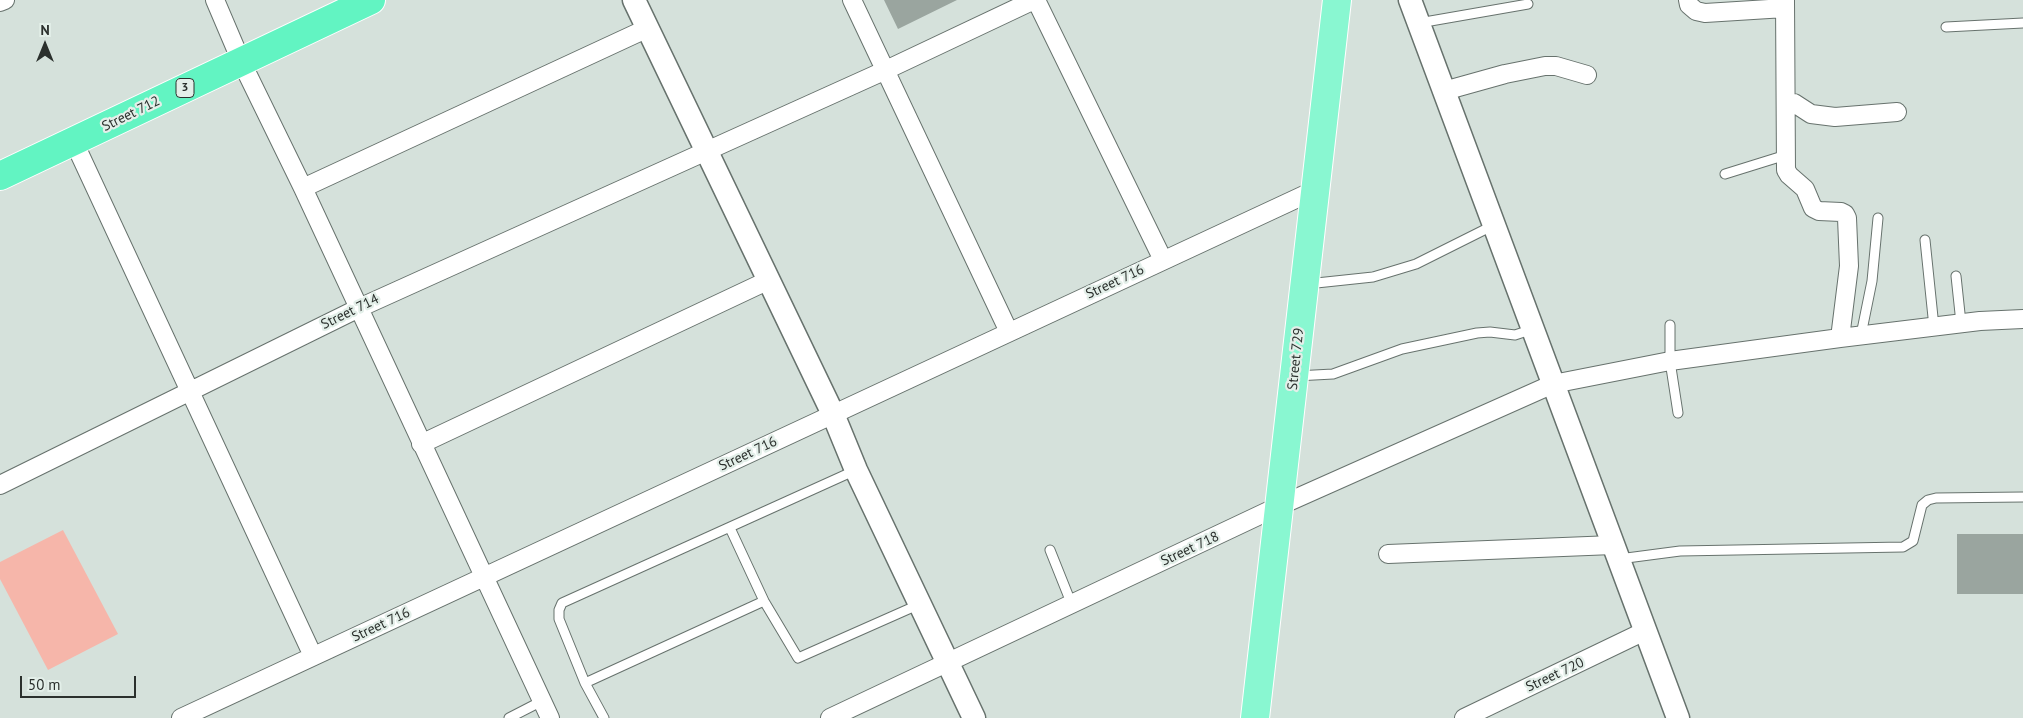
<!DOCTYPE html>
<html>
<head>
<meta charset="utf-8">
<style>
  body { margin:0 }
  #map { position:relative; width:2023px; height:718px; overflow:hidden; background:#d5e1db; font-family:"PT Sans",sans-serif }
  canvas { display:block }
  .north { position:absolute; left:20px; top:20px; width:50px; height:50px; -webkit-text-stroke:4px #e3efe9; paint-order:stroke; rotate:0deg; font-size:14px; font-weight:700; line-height:20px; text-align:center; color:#2b302d }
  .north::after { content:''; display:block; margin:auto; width:18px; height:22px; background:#2b302d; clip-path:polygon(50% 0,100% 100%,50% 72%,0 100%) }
  .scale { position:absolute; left:20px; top:676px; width:116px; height:22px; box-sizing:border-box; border:2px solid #2b302d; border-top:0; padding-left:6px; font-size:15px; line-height:18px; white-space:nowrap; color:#2b302d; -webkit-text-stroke:4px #e3efe9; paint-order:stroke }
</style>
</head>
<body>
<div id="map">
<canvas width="2023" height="718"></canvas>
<div class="north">N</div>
<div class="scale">50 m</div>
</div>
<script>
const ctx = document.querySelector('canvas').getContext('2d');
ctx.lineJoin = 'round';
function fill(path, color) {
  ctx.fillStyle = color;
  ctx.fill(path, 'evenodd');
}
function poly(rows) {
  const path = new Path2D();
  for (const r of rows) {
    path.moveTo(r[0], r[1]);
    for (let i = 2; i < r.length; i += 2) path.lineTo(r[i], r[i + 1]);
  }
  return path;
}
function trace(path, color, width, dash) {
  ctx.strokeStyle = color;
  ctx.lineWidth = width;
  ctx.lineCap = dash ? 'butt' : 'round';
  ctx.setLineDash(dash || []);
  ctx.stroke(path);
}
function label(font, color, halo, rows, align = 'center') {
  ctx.font = font + ' "PT Sans",sans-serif';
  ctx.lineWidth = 4.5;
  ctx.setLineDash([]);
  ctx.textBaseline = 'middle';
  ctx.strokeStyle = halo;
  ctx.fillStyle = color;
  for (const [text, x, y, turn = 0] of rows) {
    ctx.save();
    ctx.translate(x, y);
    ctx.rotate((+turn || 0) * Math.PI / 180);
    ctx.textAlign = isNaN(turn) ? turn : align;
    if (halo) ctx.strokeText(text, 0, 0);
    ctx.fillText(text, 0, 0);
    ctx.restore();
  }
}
fill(poly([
  [63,530,118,634,48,670,0,579,0,562]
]), '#f6b6aa');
fill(poly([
  [884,0,957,0,898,29],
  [1957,534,2023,534,2023,594,1957,594]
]), '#9aa59f');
const service = poly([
  [1419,23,1528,4],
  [1946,27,2023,23],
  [1725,174,1786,155],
  [1925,240,1934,327],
  [1956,276,1961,323],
  [1307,284,1373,277,1416,264,1494,225],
  [1670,325,1670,361,1678,413],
  [1861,335,1872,281,1878,218],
  [1296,376,1333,374,1402,349,1477,333,1490,332,1515,335,1533,329],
  [730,528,764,601,798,658,920,604],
  [1050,550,1072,605],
  [1619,559,1680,551,1903,547,1913,541,1922,505,1928,500,1936,498,2023,497],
  [585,683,764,601],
  [509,718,542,701],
  [604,718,585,683,559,619,559,610,562,603,856,470]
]);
const minor = poly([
  [215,0,241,61,303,188,550,718],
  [852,0,1009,332],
  [1036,0,1163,260],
  [1688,0,1689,5,1696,11,1705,13,1785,8],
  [1785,0,1786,170,1789,175,1805,189,1813,208,1819,211,1841,212,1845,214,1847,218,1849,266,1840,338,1980,321,2023,319],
  [0,2,5,0],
  [1444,91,1505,74,1545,66,1556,66,1587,75],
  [1786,103,1794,103,1811,114,1835,117,1897,112],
  [74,142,313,656],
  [303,188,648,28],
  [421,444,769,280],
  [0,485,359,308,886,70,1034,0],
  [1388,554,1613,545],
  [181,718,1315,190],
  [830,718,1279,506,1553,384,1670,361,1840,338],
  [1464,718,1645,631]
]);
const tertiary = poly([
  [634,0,833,414,856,470,974,718],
  [1410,0,1678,718]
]);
const primary = poly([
  [1255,718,1337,0]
]);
const trunk = poly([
  [0,176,371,0]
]);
trace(service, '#67726d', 11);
trace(minor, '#67726d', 20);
trace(tertiary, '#67726d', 25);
trace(primary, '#fff', 30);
trace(trunk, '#fff', 30);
trace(service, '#fff', 9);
trace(minor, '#fff', 18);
trace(tertiary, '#fff', 22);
trace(primary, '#89f7d1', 28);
trace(trunk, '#62f4c2', 28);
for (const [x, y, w] of [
  [185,88,18]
]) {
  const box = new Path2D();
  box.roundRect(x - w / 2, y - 9.5, w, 19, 4);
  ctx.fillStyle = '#e3efe9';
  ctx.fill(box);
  trace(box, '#2b302d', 1);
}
label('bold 12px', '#2b302d', null, [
  ["3",185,88]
]);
label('14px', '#2b302d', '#e3efe9', [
  ["Street 712",131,114,-26],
  ["Street 716",1115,282,-25],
  ["Street 714",350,312,-26],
  ["Street 729",1296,359,-84],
  ["Street 716",748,454,-25],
  ["Street 718",1190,549,-25],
  ["Street 716",381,625,-25],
  ["Street 720",1555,675,-25]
]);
</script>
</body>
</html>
